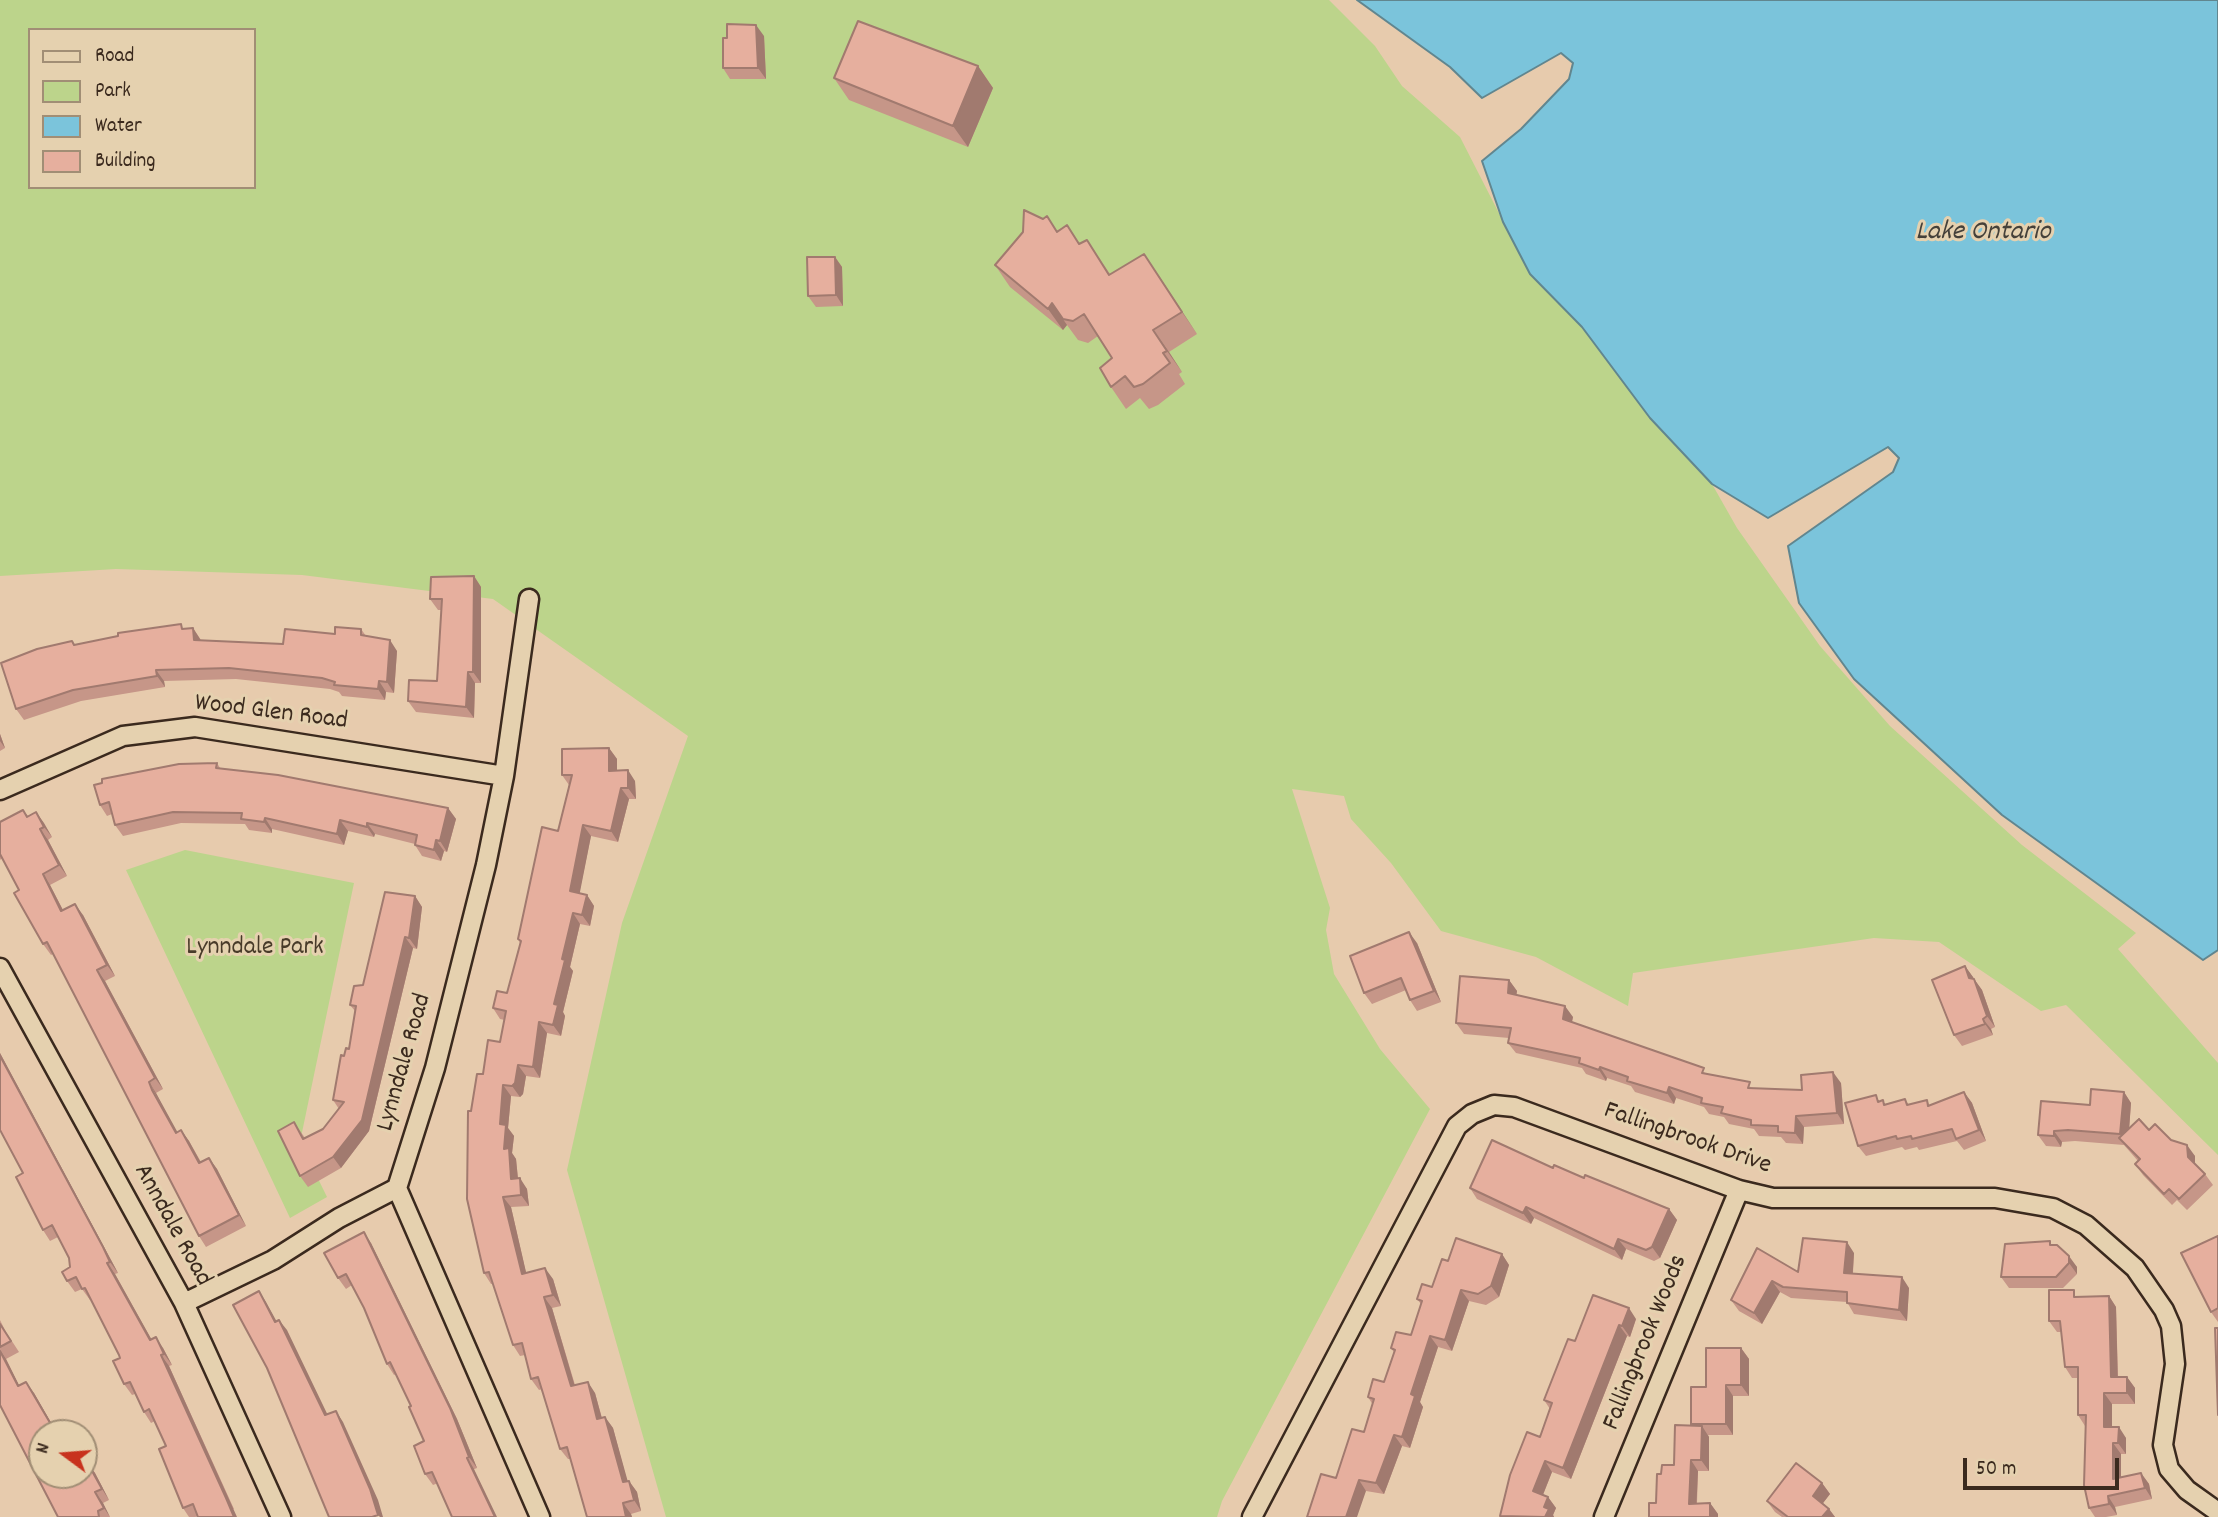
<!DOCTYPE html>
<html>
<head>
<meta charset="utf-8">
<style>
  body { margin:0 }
  #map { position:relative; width:2218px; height:1517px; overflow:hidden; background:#e7cbad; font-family:Dekko,sans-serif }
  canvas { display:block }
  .legend { position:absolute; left:28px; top:28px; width:228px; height:161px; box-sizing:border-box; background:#e5d1af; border:2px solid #a18e75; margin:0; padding:9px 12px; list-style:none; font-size:21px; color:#3b2a1e }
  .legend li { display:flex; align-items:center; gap:14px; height:35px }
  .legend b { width:35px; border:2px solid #a18e75 }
  .north { position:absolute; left:28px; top:1419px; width:70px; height:70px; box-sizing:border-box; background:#e5d1af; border:2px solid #a18e75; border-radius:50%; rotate:286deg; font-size:19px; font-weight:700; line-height:28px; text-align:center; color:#3b2a1e }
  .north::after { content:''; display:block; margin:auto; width:24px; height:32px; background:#c8321e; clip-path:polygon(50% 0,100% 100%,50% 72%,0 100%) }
  .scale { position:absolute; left:1963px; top:1458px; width:156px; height:32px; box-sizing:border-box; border:4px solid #3b2a1e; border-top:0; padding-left:9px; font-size:21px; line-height:24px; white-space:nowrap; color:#3b2a1e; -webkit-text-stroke:5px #e5d1af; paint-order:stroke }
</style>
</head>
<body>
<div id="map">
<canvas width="2218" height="1517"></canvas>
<ul class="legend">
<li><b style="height:9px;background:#e5d1af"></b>Road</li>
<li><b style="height:19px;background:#bcd48b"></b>Park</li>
<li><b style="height:19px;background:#7bc4db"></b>Water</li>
<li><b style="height:19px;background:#e6af9e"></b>Building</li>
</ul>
<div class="north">N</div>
<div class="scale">50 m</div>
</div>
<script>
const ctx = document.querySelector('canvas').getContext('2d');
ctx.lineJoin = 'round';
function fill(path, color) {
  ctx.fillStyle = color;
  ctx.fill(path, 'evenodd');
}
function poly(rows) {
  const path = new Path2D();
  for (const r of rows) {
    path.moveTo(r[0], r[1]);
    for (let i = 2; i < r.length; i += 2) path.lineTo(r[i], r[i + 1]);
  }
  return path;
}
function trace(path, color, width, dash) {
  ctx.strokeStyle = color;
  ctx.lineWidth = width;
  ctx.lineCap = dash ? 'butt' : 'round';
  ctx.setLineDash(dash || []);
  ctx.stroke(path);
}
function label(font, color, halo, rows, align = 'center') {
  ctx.font = font + ' Dekko,sans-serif';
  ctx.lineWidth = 6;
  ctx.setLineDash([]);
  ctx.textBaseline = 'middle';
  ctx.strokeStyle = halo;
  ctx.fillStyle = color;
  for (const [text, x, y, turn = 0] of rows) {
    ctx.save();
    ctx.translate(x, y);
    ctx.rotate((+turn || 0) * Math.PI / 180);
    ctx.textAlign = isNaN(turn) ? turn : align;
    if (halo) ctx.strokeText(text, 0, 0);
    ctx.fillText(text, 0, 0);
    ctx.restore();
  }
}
fill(poly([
  [0,0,1329,0,1375,46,1402,86,1460,137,1530,274,1582,327,1650,418,1712,484,1737,528,1820,646,1890,726,2022,845,2136,933,2118,949,2218,1063,2218,1155,2066,1005,2041,1011,1939,942,1874,938,1633,973,1628,1006,1536,957,1441,931,1391,863,1351,819,1344,796,1292,789,1330,908,1326,930,1334,974,1380,1049,1430,1109,1222,1501,1217,1517,666,1517,567,1170,622,923,688,736,493,599,302,575,116,569,0,576],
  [30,30,254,30,254,187,30,187],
  [185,850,354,883,300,1142,327,1197,290,1218,126,870]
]), '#bcd48b');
const water = poly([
  [1357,0,2218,0,2218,950,2203,960,2002,815,1854,679,1799,603,1788,546,1893,472,1899,458,1888,447,1768,518,1712,484,1650,418,1582,327,1530,274,1503,222,1482,161,1521,129,1569,79,1573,63,1561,53,1482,98,1450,67,1357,0]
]);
fill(water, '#7bc4db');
trace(water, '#61868f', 2);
const minor = poly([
  [529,599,504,776,486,865,435,1068,397,1188,540,1517],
  [0,790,123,736,195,727,504,776],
  [0,968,184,1303,281,1517],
  [184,1303,273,1260,339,1218,397,1188],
  [1252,1517,1457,1126,1472,1114,1494,1105,1514,1107,1739,1190,1773,1198,1995,1198,2053,1208,2086,1225,2135,1268,2164,1310,2171,1326,2175,1364,2163,1445,2169,1469,2187,1490,2218,1512],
  [1604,1517,1739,1190]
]);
trace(minor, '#3b2a1e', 23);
trace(minor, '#e5d1af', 18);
fill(poly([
  [764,36,766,79,730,79,723,68],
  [978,66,993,88,968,147,849,100,834,78],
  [1067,225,1080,244,1087,240,1110,274,1144,254,1197,334,1169,352,1182,372,1179,374,1185,384,1158,405,1149,409,1140,398,1126,409,1111,387,1112,358,1098,336,1088,343,1078,340,1067,325,1063,330,1010,287,995,265],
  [835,257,842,267,843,306,816,307,808,296],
  [474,576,481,587,481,683,475,683,474,718,416,712,408,701,437,681,441,610,438,610,430,599],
  [193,628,201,640,283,644,361,629,366,636,397,651,394,693,386,692,385,700,342,696,339,692,330,689,236,679,164,681,165,687,81,701,24,720,16,709,72,641,75,645],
  [0,734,5,748,0,751],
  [609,748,617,759,617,771,635,781,636,799,629,799,618,842,591,836,579,894,587,895,594,906,590,926,580,924,570,967,573,971,563,1012,565,1016,561,1036,547,1033,540,1078,526,1076,523,1094,520,1097,511,1096,508,1128,514,1136,512,1153,516,1159,518,1178,527,1189,529,1206,511,1207,526,1273,553,1279,561,1306,552,1308,575,1385,595,1393,602,1418,605,1417,613,1428,627,1481,629,1481,637,1492,641,1511,631,1514,632,1517,587,1517,570,1459,568,1459,560,1449,542,1389,539,1390,531,1379,525,1355,520,1356,513,1345,493,1284,491,1284,484,1273,471,1111,483,1074,500,1042,505,1020,500,1019,493,1008,507,993,520,943,518,939,558,831,569,785,562,775],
  [217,763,220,768,448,808,456,819,447,852,444,851,441,861,422,856,415,845,415,844,375,834,374,837,348,831,344,845,272,829,272,833,249,830,245,824,181,823,123,836,115,825,112,814,107,816,100,805],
  [23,810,28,816,36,812,52,837,48,840,67,876,50,885,63,910,83,915,115,976,105,981,163,1089,156,1093,160,1101,177,1133,181,1130,189,1141,201,1162,209,1158,217,1169,246,1226,206,1247,199,1236,53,954,51,955,43,944,19,890,2,858,0,860,0,822],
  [415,896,422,907,417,949,413,948,369,1131,341,1168,308,1187,300,1176,294,1122,305,1138,323,1129,339,1109,333,1100,344,1056,349,1049,355,1011,350,1005,363,985],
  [1417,943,1441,1002,1417,1011,1410,1000,1406,990,1372,1004,1364,993],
  [1965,966,1982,990,1995,1027,1991,1029,1993,1035,1962,1046,1954,1035],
  [1509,980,1517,991,1516,995,1573,1017,1572,1022,1708,1074,1754,1088,1802,1090,1841,1083,1844,1124,1804,1127,1803,1144,1786,1143,1781,1137,1759,1136,1754,1129,1729,1124,1724,1117,1709,1114,1704,1107,1676,1098,1674,1104,1635,1092,1631,1086,1607,1078,1606,1081,1586,1074,1582,1068,1516,1053,1508,1043,1509,1038,1464,1034,1456,1023],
  [0,1053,110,1258,118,1273,115,1274,151,1339,163,1348,172,1365,169,1366,234,1509,195,1517,189,1517,183,1508,166,1446,155,1421,151,1423,144,1412,135,1394,132,1395,124,1384,119,1355,91,1300,90,1300,82,1289,75,1292,67,1281,70,1267,69,1258,58,1237,50,1241,43,1230,23,1173,0,1130],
  [1964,1092,1972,1103,1986,1141,1964,1150,1957,1141,1919,1150,1917,1147,1905,1150,1902,1147,1866,1156,1858,1146,1880,1101,1885,1104,1905,1099,1909,1105,1927,1100,1930,1106],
  [2124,1092,2131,1103,2129,1128,2149,1130,2171,1140,2195,1156,2195,1164,2205,1174,2213,1185,2187,1210,2177,1200,2172,1205,2143,1175,2135,1164,2138,1161,2124,1145,2075,1141,2062,1142,2061,1147,2046,1146,2038,1135,2090,1105],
  [1553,1168,1669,1209,1677,1220,1660,1258,1654,1261,1626,1249,1622,1260,1534,1218,1531,1224,1477,1199,1470,1188],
  [2218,1236,2218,1322,2211,1312],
  [371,1243,457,1419,477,1468,433,1485,425,1474,424,1441,411,1406,396,1374,394,1375,387,1364,364,1308,352,1285,346,1289,338,1278],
  [2053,1245,2077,1267,2077,1274,2063,1288,2009,1288,2001,1277],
  [1757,1248,1798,1272,1854,1253,1853,1273,1909,1288,1907,1321,1854,1314,1847,1302,1791,1298,1780,1292,1762,1324,1739,1311,1731,1300],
  [1502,1254,1509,1265,1499,1297,1486,1305,1469,1301,1452,1351,1438,1347,1420,1402,1423,1407,1410,1448,1402,1446,1384,1494,1366,1491,1336,1478,1364,1432,1373,1405,1368,1397,1384,1382,1394,1352,1391,1348,1411,1335,1421,1304,1417,1299,1432,1287,1448,1261],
  [2079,1296,2109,1296,2116,1307,2118,1377,2127,1377,2135,1388,2135,1404,2112,1404,2112,1427,2126,1438,2126,1454,2121,1454,2121,1477,2141,1473,2149,1484,2152,1499,2115,1507,2117,1515,2106,1517,2095,1517,2089,1508,2085,1426,2078,1415,2078,1378,2072,1378,2065,1367,2061,1332,2057,1332,2049,1321],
  [1636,1319,1630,1337,1627,1336,1571,1479,1552,1472,1543,1495,1548,1497,1556,1508,1553,1515,1554,1517,1501,1517,1500,1516,1540,1437,1550,1409,1544,1400,1575,1341],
  [0,1320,6,1332,19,1352,6,1359,19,1386,34,1393,57,1433,42,1433,84,1475,87,1462,95,1473,109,1500,103,1503,110,1517,58,1517,0,1405],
  [1741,1348,1749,1359,1749,1396,1733,1396,1733,1435,1708,1435,1709,1437,1709,1471,1698,1471,1697,1503,1710,1503,1718,1514,1656,1503,1661,1474,1674,1465,1692,1426,1691,1424,1706,1387],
  [1822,1483,1830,1494,1823,1503,1829,1509,1835,1517,1782,1517,1775,1512,1767,1501]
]), '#c69688');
fill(poly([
  [756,25,764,36,766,79,758,68],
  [978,66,993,88,968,147,953,126],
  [1144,254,1159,276,1197,334,1182,312],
  [835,257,842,267,843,306,836,295],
  [1052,303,1067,325,1063,330,1048,309],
  [1153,330,1169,352,1182,372,1167,351],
  [474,576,481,587,481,683,473,672],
  [193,628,200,639,201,651,194,640],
  [390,640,397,651,394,693,387,682],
  [156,670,164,681,165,687,157,676],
  [468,672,475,683,474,718,466,707],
  [379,681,386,692,385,700,378,689],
  [0,734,5,748,0,741],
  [609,748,617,759,617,782,609,771],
  [628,770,635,781,636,799,628,788],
  [621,788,629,799,618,842,611,831],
  [448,808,456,819,447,852,440,841],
  [36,812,44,823,52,837,44,827],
  [265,818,272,829,272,833,264,822],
  [340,820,348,831,344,845,337,834],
  [367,823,375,834,374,837,367,827],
  [583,825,591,836,578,902,570,891],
  [40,829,48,840,67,876,59,865],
  [436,840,444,851,441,861,434,850],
  [43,874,50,885,69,922,61,911],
  [587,895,594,906,590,926,582,915],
  [415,896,422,907,417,949,409,938],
  [75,904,83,915,115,976,107,965],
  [573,913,580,924,570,967,573,971,563,1012,565,1016,561,1036,553,1025,554,1004,562,959],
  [1409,932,1417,943,1441,1002,1434,991],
  [405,937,413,948,369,1131,341,1168,333,1157],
  [1965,966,1973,977,1977,989,1969,978],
  [97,970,105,981,163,1089,155,1078],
  [1974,979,1982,990,1995,1027,1987,1016],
  [1509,980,1517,991,1515,1004,1508,993],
  [1565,1006,1573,1017,1570,1030,1563,1019],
  [1983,1019,1991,1029,1993,1035,1985,1024],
  [539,1022,547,1033,540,1078,533,1067],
  [0,1053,118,1273,110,1262,0,1056],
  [518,1065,526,1076,523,1094,520,1097,512,1086],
  [1600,1067,1607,1078,1606,1081,1599,1070],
  [1833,1072,1841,1083,1844,1124,1837,1113],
  [149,1082,156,1093,184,1144,176,1133],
  [503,1085,511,1096,508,1128,514,1136,512,1153,516,1159,519,1190,511,1179,504,1149,500,1124],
  [1669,1087,1676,1098,1674,1104,1667,1093],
  [1964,1092,1972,1103,1986,1141,1979,1130],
  [2124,1092,2131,1103,2128,1145,2120,1134],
  [1796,1116,1804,1127,1803,1144,1795,1133],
  [181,1130,189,1141,207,1174,199,1163],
  [2054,1131,2062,1142,2061,1147,2054,1136],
  [2187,1145,2195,1156,2195,1168,2188,1157],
  [209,1158,217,1169,246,1226,239,1215],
  [520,1178,527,1189,529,1206,521,1195],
  [503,1197,511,1207,529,1285,522,1274],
  [1526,1207,1534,1218,1531,1224,1523,1213],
  [1669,1209,1677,1220,1660,1258,1652,1247],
  [364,1232,371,1243,457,1419,477,1468,469,1457],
  [1618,1239,1626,1249,1622,1260,1614,1249],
  [1847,1242,1854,1253,1852,1284,1844,1273],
  [1502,1254,1509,1265,1499,1297,1491,1286],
  [2069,1256,2077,1267,2077,1274,2069,1263],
  [107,1263,115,1274,158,1351,150,1340],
  [545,1268,553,1279,561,1306,553,1295],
  [1902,1277,1909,1288,1907,1321,1899,1310],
  [1772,1281,1780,1292,1762,1324,1754,1313],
  [1461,1290,1469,1301,1452,1351,1445,1340],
  [259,1291,266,1302,283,1333,275,1322],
  [2109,1296,2116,1307,2118,1388,2111,1377],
  [544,1297,552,1308,578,1397,571,1386],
  [1629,1308,1636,1319,1630,1337,1622,1326],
  [279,1320,287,1330,333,1426,325,1415],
  [1619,1325,1627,1336,1571,1479,1563,1468],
  [1430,1336,1438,1347,1420,1402,1423,1407,1410,1448,1402,1437,1411,1394],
  [156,1337,163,1348,172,1365,164,1354],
  [1741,1348,1749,1359,1749,1396,1741,1385],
  [0,1350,6,1359,25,1397,18,1386],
  [161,1355,169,1366,237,1517,234,1517],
  [2127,1377,2135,1388,2135,1404,2127,1393],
  [26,1382,34,1393,57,1433,56,1433],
  [588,1382,595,1393,605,1430,597,1419],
  [1726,1385,1733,1396,1733,1435,1726,1424],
  [2104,1393,2112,1404,2112,1438,2104,1427],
  [336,1411,343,1422,378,1500,383,1517,380,1517,378,1515],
  [605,1417,613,1428,631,1493,623,1482],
  [1702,1426,1709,1437,1709,1471,1701,1460],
  [2119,1427,2126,1438,2126,1454,2118,1443],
  [1394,1435,1402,1446,1384,1494,1376,1483],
  [2113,1443,2121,1454,2121,1490,2113,1479],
  [467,1458,474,1469,497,1517,495,1517],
  [1691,1460,1698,1471,1696,1514,1689,1504],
  [1545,1461,1552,1472,1540,1502,1533,1491],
  [87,1462,95,1473,109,1500,102,1489],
  [2141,1473,2149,1484,2152,1499,2145,1488],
  [1359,1480,1366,1491,1357,1517,1346,1517],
  [629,1481,637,1492,641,1511,634,1500],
  [1822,1483,1830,1494,1820,1507,1813,1496],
  [95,1492,103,1503,110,1517,104,1508],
  [2108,1496,2115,1507,2117,1515,2109,1504],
  [1548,1497,1556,1508,1553,1515,1554,1517,1545,1517,1544,1507],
  [623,1503,631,1514,632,1517,626,1517],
  [1710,1503,1718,1514,1718,1517,1710,1517],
  [1829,1509,1835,1517,1822,1517]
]), '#a17a6f');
const building = poly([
  [858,21,978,66,953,126,834,78,858,21],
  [727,24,756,25,758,68,723,68,723,38,727,38,727,24],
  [1024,210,1043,219,1047,216,1057,232,1067,225,1079,244,1087,240,1109,275,1144,254,1182,312,1153,330,1167,351,1163,353,1170,363,1143,384,1134,387,1125,376,1111,387,1100,368,1112,358,1084,314,1073,321,1063,319,1052,303,1048,309,995,265,1023,232,1024,210],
  [807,257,835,257,836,295,808,296,807,257],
  [474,576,473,672,468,672,466,707,408,701,409,680,437,681,442,599,430,599,431,577,474,576],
  [181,624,182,629,193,628,194,640,283,644,285,629,335,634,335,627,361,629,361,635,390,640,387,682,379,681,378,689,334,685,335,682,322,678,229,668,156,670,157,676,73,690,16,709,1,663,37,649,72,641,74,645,118,636,118,633,181,624],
  [609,748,609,771,628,770,628,788,621,788,611,831,583,825,570,891,587,895,582,915,573,913,562,959,565,960,554,1004,558,1005,553,1025,539,1022,533,1067,518,1065,515,1083,512,1086,503,1085,500,1124,506,1125,504,1149,509,1148,511,1179,520,1178,521,1195,503,1197,522,1274,545,1268,553,1295,544,1297,571,1386,588,1382,597,1419,605,1417,623,1482,629,1481,634,1500,623,1503,626,1517,587,1517,567,1447,560,1449,538,1377,531,1379,522,1343,513,1345,489,1272,484,1273,467,1199,468,1111,471,1111,477,1074,483,1074,488,1040,500,1042,506,1011,493,1008,497,991,507,993,521,941,518,939,542,827,558,831,572,775,562,775,562,749,609,748],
  [217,763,216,768,278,775,448,808,440,841,436,840,434,850,415,845,417,835,367,823,367,827,340,820,337,834,265,818,264,822,241,819,242,813,173,812,115,825,109,802,100,805,94,785,102,783,102,779,179,764,217,763],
  [23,810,27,817,36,812,44,827,40,829,59,865,43,874,61,911,75,904,107,965,97,970,155,1078,149,1082,152,1090,176,1133,181,1130,199,1163,209,1158,239,1215,199,1236,47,942,43,944,14,893,19,890,0,854,0,822,23,810],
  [385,892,415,896,409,938,405,937,362,1120,333,1157,300,1176,278,1131,294,1122,303,1139,323,1129,344,1102,333,1100,341,1055,344,1056,346,1048,349,1049,356,1006,350,1005,354,986,363,985,385,892],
  [1409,932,1434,991,1410,1000,1401,978,1364,993,1350,956,1409,932],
  [1965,966,1969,978,1974,979,1987,1016,1983,1019,1985,1024,1954,1035,1932,980,1965,966],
  [1460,976,1509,980,1508,993,1565,1006,1563,1019,1704,1068,1702,1073,1750,1082,1748,1088,1802,1090,1801,1075,1833,1072,1837,1113,1796,1116,1795,1133,1778,1132,1778,1126,1751,1125,1751,1120,1721,1113,1723,1107,1701,1103,1702,1098,1669,1087,1667,1093,1627,1081,1628,1077,1600,1067,1599,1070,1579,1063,1580,1058,1508,1043,1511,1028,1456,1023,1460,976],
  [0,1056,103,1247,110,1262,107,1263,150,1340,156,1337,164,1354,161,1355,226,1498,234,1517,198,1517,193,1504,183,1508,159,1449,166,1446,149,1409,144,1412,130,1382,124,1384,113,1361,120,1358,119,1355,85,1288,82,1289,76,1277,67,1281,62,1272,70,1267,69,1258,52,1225,43,1230,16,1177,23,1173,0,1130,0,1056],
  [2091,1089,2124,1092,2120,1134,2068,1130,2054,1131,2054,1136,2038,1135,2041,1101,2090,1105,2091,1089],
  [1964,1092,1979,1130,1956,1139,1952,1129,1912,1139,1911,1136,1897,1139,1896,1136,1858,1146,1845,1103,1876,1095,1878,1102,1883,1100,1884,1105,1905,1099,1907,1105,1927,1100,1928,1106,1964,1092],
  [2139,1119,2149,1130,2155,1124,2171,1140,2187,1145,2188,1157,2205,1174,2179,1199,2169,1189,2164,1194,2135,1164,2140,1159,2119,1138,2139,1119],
  [1492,1140,1553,1168,1554,1165,1584,1178,1585,1175,1669,1209,1652,1247,1646,1250,1618,1239,1614,1249,1526,1207,1523,1213,1470,1188,1492,1140],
  [364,1232,450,1408,469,1457,467,1458,495,1517,452,1517,432,1472,425,1474,414,1446,424,1441,409,1407,411,1406,390,1362,387,1364,364,1308,346,1274,338,1278,324,1253,364,1232],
  [2218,1236,2218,1308,2211,1312,2181,1253,2218,1236],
  [1456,1238,1502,1254,1491,1286,1478,1294,1461,1290,1445,1340,1430,1336,1411,1394,1415,1396,1402,1437,1394,1435,1376,1483,1359,1480,1346,1517,1307,1517,1321,1474,1336,1478,1352,1429,1364,1432,1374,1399,1368,1397,1373,1379,1384,1382,1395,1350,1391,1348,1396,1332,1411,1335,1422,1301,1417,1299,1422,1284,1432,1287,1442,1259,1448,1261,1456,1238],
  [1803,1238,1847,1242,1844,1273,1902,1277,1899,1310,1847,1303,1847,1292,1783,1287,1772,1281,1754,1313,1731,1300,1757,1248,1798,1272,1803,1238],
  [2050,1241,2050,1245,2057,1245,2069,1256,2069,1263,2056,1277,2001,1277,2005,1244,2050,1241],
  [2049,1290,2074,1290,2074,1297,2109,1296,2111,1377,2127,1377,2127,1393,2104,1393,2104,1427,2119,1427,2118,1443,2113,1443,2113,1479,2141,1473,2145,1488,2108,1496,2109,1504,2089,1508,2084,1485,2086,1415,2078,1415,2078,1367,2065,1367,2060,1321,2049,1321,2049,1290],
  [259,1291,275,1322,279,1320,325,1415,336,1411,370,1489,378,1515,372,1517,329,1517,267,1368,233,1305,259,1291],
  [1593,1295,1629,1308,1622,1326,1619,1325,1563,1468,1545,1461,1533,1491,1548,1497,1544,1507,1549,1509,1545,1517,1500,1516,1510,1475,1527,1432,1540,1437,1552,1403,1544,1400,1568,1339,1575,1341,1593,1295],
  [0,1324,11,1341,0,1347,0,1324],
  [2215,1328,2218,1328,2218,1415,2215,1328],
  [1706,1348,1741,1348,1741,1385,1726,1385,1726,1424,1691,1424,1691,1387,1706,1387,1706,1348],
  [0,1351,18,1386,26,1382,56,1433,42,1433,42,1475,84,1475,84,1464,87,1462,102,1489,95,1492,104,1508,98,1511,99,1517,58,1517,0,1405,0,1351],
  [1675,1425,1702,1426,1701,1460,1691,1460,1689,1504,1710,1503,1710,1517,1649,1517,1649,1503,1656,1503,1657,1474,1661,1474,1662,1465,1674,1465,1675,1425],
  [1796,1463,1822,1483,1813,1496,1829,1509,1822,1517,1788,1517,1767,1501,1796,1463]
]);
fill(building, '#e6af9e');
trace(building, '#a17a6f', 2);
label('26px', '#3b2a1e', '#e5d1af', [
  ["Wood Glen Road",271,714,7],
  ["Lynndale Road",406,1063,-74],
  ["Fallingbrook Drive",1687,1140,19],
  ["Anndale Road",171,1226,61],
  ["Fallingbrook Woods",1647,1343,-68]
]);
label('26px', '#483b29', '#e5d1af', [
  ["Lynndale Park",255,949]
]);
label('italic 28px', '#45413a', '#e5d1af', [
  ["Lake Ontario",1983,234]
]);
</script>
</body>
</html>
